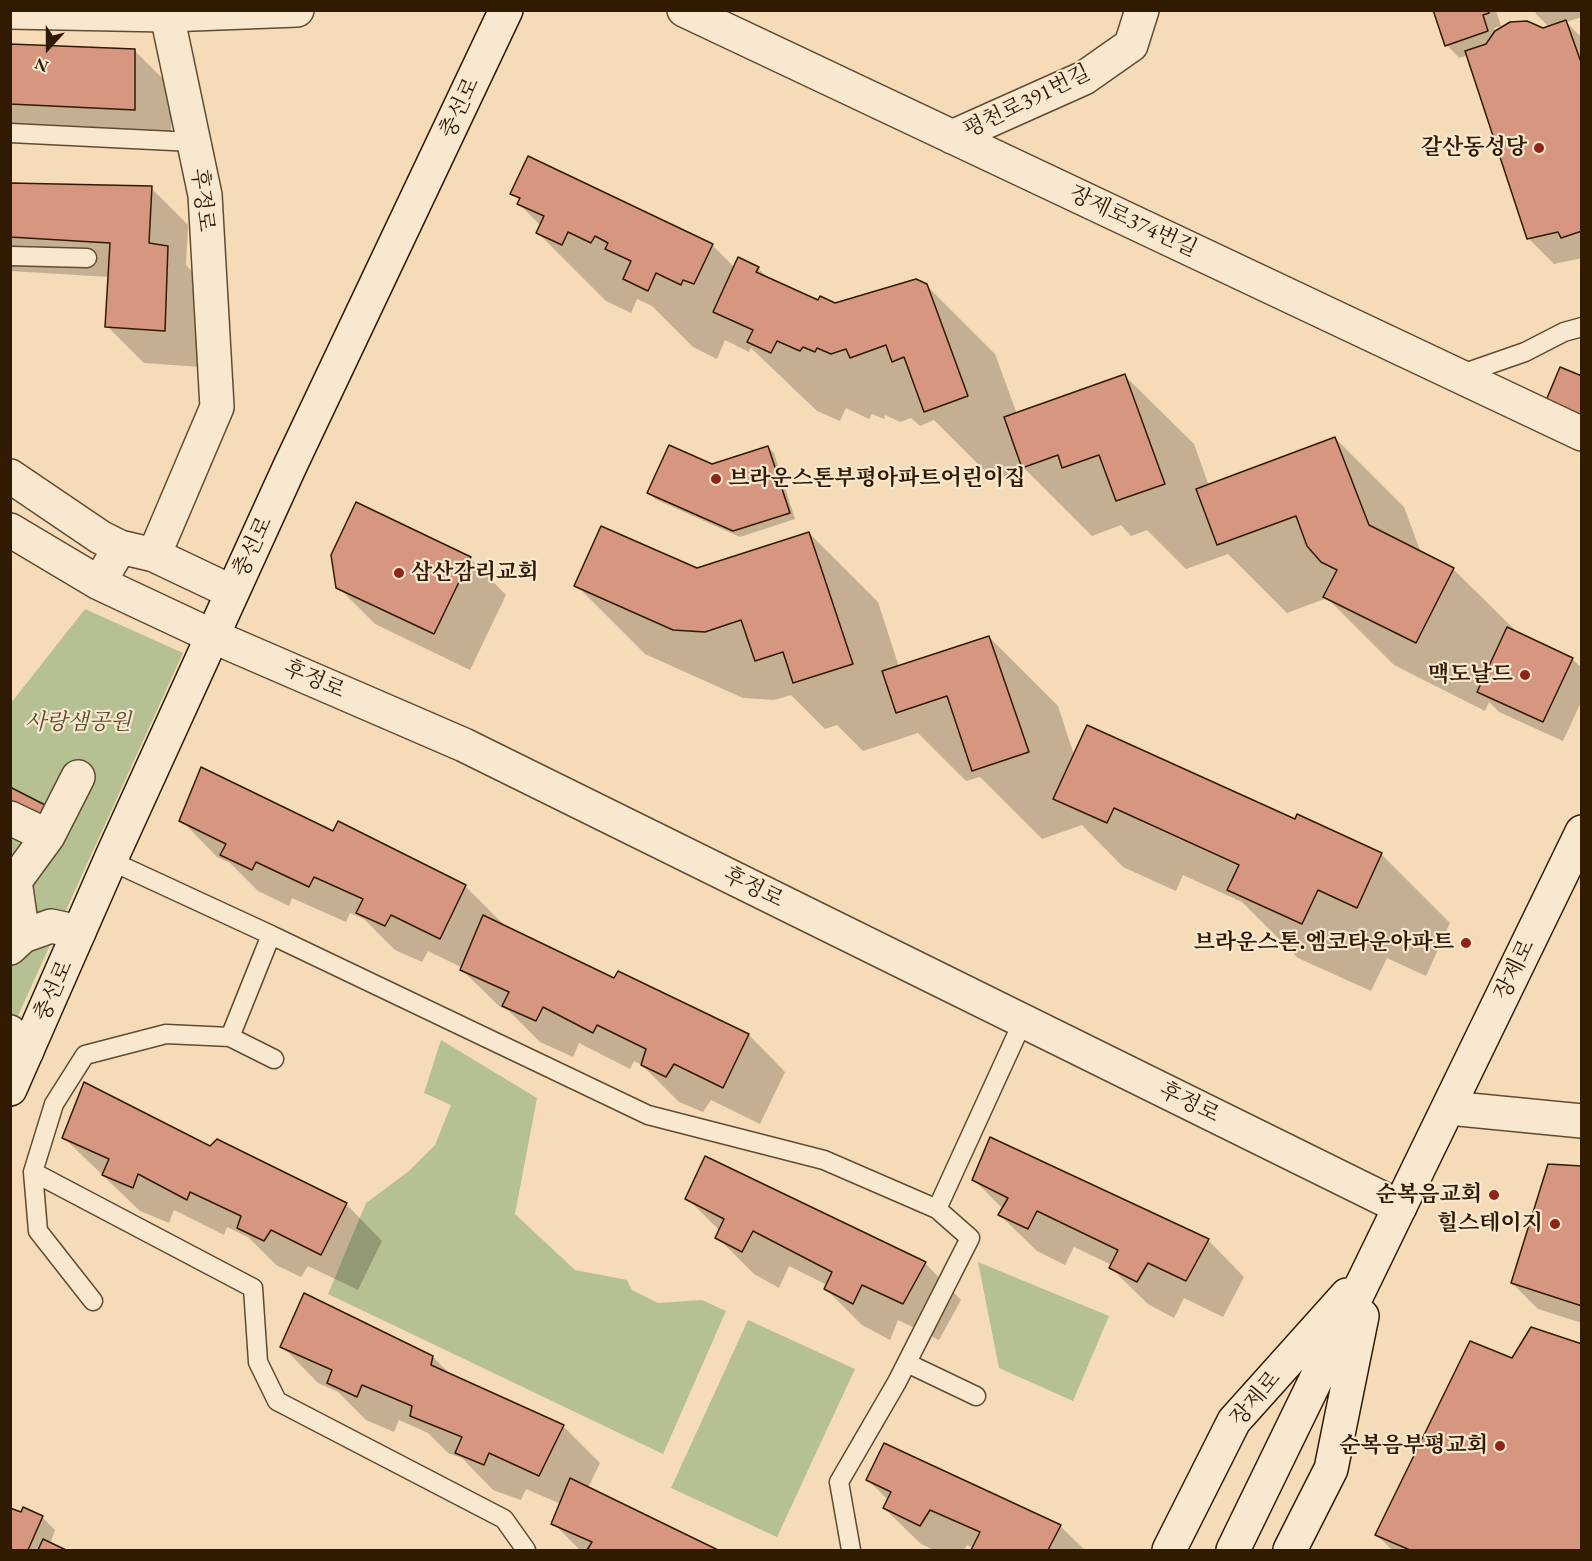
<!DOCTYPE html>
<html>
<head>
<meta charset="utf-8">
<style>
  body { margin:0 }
  #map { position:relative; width:1592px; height:1561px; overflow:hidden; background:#f5dbb7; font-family:"EB Garamond",serif }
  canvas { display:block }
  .frame { position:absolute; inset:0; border:12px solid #301b02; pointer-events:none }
  .north { position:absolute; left:18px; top:18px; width:60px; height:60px; -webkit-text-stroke:4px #f8e8d0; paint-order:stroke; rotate:201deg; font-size:16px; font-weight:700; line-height:24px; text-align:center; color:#301b02 }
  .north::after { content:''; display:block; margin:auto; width:21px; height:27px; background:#301b02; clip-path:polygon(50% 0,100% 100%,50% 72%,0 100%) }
</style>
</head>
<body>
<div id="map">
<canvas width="1592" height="1561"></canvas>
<div class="frame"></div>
<div class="north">N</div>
</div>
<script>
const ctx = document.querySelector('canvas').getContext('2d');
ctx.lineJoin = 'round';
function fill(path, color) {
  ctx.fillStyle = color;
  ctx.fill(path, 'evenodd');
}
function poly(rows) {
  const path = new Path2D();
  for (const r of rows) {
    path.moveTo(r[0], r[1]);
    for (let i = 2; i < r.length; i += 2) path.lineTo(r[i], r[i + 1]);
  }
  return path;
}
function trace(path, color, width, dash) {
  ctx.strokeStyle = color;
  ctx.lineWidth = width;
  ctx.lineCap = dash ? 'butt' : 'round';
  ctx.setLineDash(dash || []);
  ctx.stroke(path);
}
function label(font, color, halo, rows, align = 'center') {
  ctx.font = font + ' "EB Garamond","Noto Serif KR",serif';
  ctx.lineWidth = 4.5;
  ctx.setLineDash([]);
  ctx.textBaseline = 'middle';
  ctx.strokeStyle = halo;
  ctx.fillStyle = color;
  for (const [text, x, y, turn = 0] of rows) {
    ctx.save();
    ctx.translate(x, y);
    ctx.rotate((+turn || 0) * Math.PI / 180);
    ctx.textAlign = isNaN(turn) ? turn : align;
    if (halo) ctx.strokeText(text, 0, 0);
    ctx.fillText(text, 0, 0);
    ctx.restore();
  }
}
fill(poly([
  [85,609,183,653,11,1031,11,703],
  [441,1040,537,1098,515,1214,575,1270,627,1280,632,1290,658,1303,702,1300,726,1311,663,1454,328,1294,366,1203,409,1171,435,1145,451,1105,424,1093],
  [978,1262,1109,1316,1073,1401,999,1368],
  [748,1320,855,1369,777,1537,671,1488]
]), '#b6c193');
fill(poly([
  [1434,10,1496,10,1501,26,1494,28,1496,32,1549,27,1536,14,1535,10,1582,10,1582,17,1566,22,1582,38,1582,258,1554,264,1528,238,1468,55,1459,58,1447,45],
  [10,46,134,50,171,87,171,146,10,138],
  [10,184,151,188,188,225,186,265,204,284,201,367,144,363,107,326,110,277,10,271],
  [512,193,712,245,735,268,758,268,771,281,819,302,835,304,926,285,995,354,1017,414,1125,376,1194,444,1209,486,1335,438,1404,507,1421,553,1453,569,1519,634,1572,659,1582,668,1582,700,1563,741,1499,712,1489,702,1485,711,1394,665,1327,598,1287,613,1228,554,1186,569,1147,530,1131,536,1121,525,1092,536,1025,469,994,480,934,420,920,426,911,418,900,422,885,415,884,419,872,414,869,419,846,408,840,421,817,411,751,348,749,352,725,340,717,359,693,347,652,306,637,299,631,313,606,301,538,233,541,226,519,204,520,201],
  [768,447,774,453,795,519,740,537,655,499,649,493,712,466],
  [809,533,878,602,899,667,989,637,1058,706,1074,755,1295,821,1381,854,1450,923,1426,976,1387,958,1371,991,1298,958,1242,902,1183,875,1176,891,1123,867,1082,825,1042,839,980,777,966,781,918,733,863,751,837,725,825,729,791,695,774,700,743,698,645,654,576,585,697,570],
  [1142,819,1246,867,1245,869,1142,822],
  [470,558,506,595,470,670,375,624,338,587],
  [181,820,334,833,465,886,502,923,501,925,615,980,618,973,749,1035,785,1072,760,1124,711,1100,703,1112,679,1102,642,1065,634,1061,630,1069,579,1043,573,1057,540,1042,509,1011,499,1006,462,970,463,968,428,951,422,962,395,950,364,919,350,913,346,922,292,898,289,906,258,891,230,863,217,857],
  [63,1137,210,1148,346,1204,382,1241,358,1290,308,1266,301,1277,276,1265,248,1237,227,1227,224,1235,174,1210,169,1223,140,1211],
  [1582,1167,1582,1323,1538,1309,1512,1283],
  [974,1180,1208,1240,1244,1277,1223,1317,1184,1298,1174,1318,1148,1304,1111,1268,1112,1265,1074,1247,1065,1265,1037,1251,1000,1215,1003,1209],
  [687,1198,925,1263,961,1300,939,1340,898,1320,890,1340,862,1325,825,1288,827,1285,789,1266,779,1288,754,1274,717,1237,720,1231],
  [1582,1345,1582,1550,1392,1550,1377,1535,1513,1359],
  [282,1346,433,1357,451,1375,563,1426,600,1463,588,1488,715,1550,580,1550,553,1523,561,1504,526,1489,521,1500,493,1490,462,1458,448,1453,428,1433,399,1420,394,1432,366,1420,338,1392,318,1383],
  [885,1445,1060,1526,1085,1550,972,1550,973,1548,967,1545,964,1550,934,1550,921,1544,884,1508,888,1500,868,1480],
  [10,1506,17,1512,42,1517,55,1530,50,1544,63,1550,10,1550]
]), '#0003');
const building = poly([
  [1433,10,1489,10,1489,13,1483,15,1488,31,1445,46,1433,10],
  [1566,20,1582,65,1582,231,1561,238,1558,232,1527,239,1465,51,1486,44,1495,31,1510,22,1527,21,1543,28,1566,20],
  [10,44,135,49,135,110,10,104,10,44],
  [528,156,713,244,694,284,683,280,681,285,656,273,648,291,623,279,631,261,605,249,608,243,595,236,591,243,568,232,562,245,536,233,544,216,517,204,520,198,510,194,528,156],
  [10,183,152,186,149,243,168,246,165,331,105,327,110,243,10,237,10,183],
  [738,257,759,267,756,272,818,300,820,296,835,303,916,279,927,284,968,396,924,412,904,357,892,362,886,345,850,358,846,349,831,354,817,348,815,352,803,347,800,351,777,341,771,353,747,342,753,330,713,312,738,257],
  [1560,367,1582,376,1582,419,1545,403,1560,367],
  [1125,374,1165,484,1116,501,1099,455,1062,468,1058,455,1022,468,1004,417,1125,374],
  [1335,437,1369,525,1454,568,1416,643,1323,597,1337,570,1321,562,1307,546,1296,516,1217,545,1196,489,1335,437],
  [669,445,712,464,768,446,790,513,733,531,647,493,669,445],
  [356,502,471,557,434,634,336,588,331,555,356,502],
  [601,526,697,568,809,532,853,664,793,683,783,652,755,661,741,620,705,632,673,630,574,586,601,526],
  [1507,627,1573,658,1543,722,1477,692,1507,627],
  [989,636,1029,752,972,771,947,696,896,713,882,671,989,636],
  [1087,725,1295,819,1297,814,1382,853,1357,908,1318,890,1302,924,1227,890,1239,865,1114,808,1107,823,1053,799,1087,725],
  [201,767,333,831,338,821,466,885,440,939,391,915,385,926,356,913,363,899,314,877,309,887,256,862,252,870,220,855,226,844,179,821,201,767],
  [10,787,51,808,41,828,10,813,10,787],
  [483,915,614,978,618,971,749,1034,723,1088,674,1064,666,1077,641,1065,646,1049,597,1025,593,1033,543,1007,536,1021,502,1006,509,992,460,970,483,915],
  [84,1082,210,1146,217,1139,347,1203,321,1255,271,1230,264,1241,237,1228,241,1216,190,1192,187,1200,138,1174,133,1188,102,1175,109,1159,62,1138,84,1082],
  [990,1137,1209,1239,1186,1281,1148,1263,1137,1282,1109,1268,1118,1250,1037,1211,1028,1229,998,1215,1008,1198,972,1180,990,1137],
  [705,1156,926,1262,903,1304,862,1285,853,1304,824,1289,832,1272,753,1231,742,1252,715,1238,724,1219,685,1199,705,1156],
  [1548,1164,1582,1166,1582,1306,1511,1283,1548,1164],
  [304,1293,433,1356,431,1365,564,1425,539,1476,489,1453,484,1465,455,1453,462,1437,410,1416,412,1406,362,1385,357,1397,327,1383,332,1370,280,1347,304,1293],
  [1531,1327,1582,1344,1582,1550,1410,1550,1375,1535,1470,1341,1512,1358,1531,1327],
  [884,1443,1061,1525,1048,1550,971,1550,980,1532,930,1510,920,1526,883,1508,891,1492,866,1480,884,1443],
  [570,1478,718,1550,587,1550,592,1542,551,1524,570,1478],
  [23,1507,43,1516,28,1550,14,1550,10,1549,10,1508,21,1512,23,1507],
  [43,1539,66,1550,38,1550,43,1539]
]);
fill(building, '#d7967f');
trace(building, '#301b02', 1.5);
const lane = poly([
  [10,133,193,142],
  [10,256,87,258],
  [1459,375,1525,352,1564,332,1582,327],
  [111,861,271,935,230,1037,166,1034,85,1055,54,1104,33,1172,253,1288,258,1362,277,1401,504,1519,526,1550],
  [271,935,648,1115,824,1160,937,1209],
  [230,1037,274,1059],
  [33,1172,38,1231,93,1301],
  [907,1363,976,1396],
  [851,1550,839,1482,897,1382,970,1238,937,1209,1023,1021]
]);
const street = poly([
  [684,10,1582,434],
  [10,12,167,15,297,10],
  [952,137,1084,78,1131,45,1142,10],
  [10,476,100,537,120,547],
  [10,530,99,583,212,636,464,745,1400,1207],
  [154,555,232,592],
  [99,583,120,547,154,555,217,407,205,195,167,15],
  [10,818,48,836],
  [10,881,15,881,23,936],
  [15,881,48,836,78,777],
  [10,948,23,936,51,926,79,932],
  [10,1032,27,1051],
  [1449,1108,1582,1121]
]);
const secondary = poly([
  [10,1089,114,852,290,466,506,10],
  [1169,1550,1234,1421,1347,1295],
  [1233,1550,1582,832],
  [1290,1550,1331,1469,1362,1316]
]);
trace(lane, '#614b2f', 21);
trace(street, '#614b2f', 36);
trace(secondary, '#301b02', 36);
trace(lane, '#f8e8d0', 18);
trace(street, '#f8e8d0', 33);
trace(secondary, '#f8e8d0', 33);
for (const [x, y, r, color] of [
  [1539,148,6,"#8f2418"],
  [716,479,6,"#8f2418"],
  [399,573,6,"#8f2418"],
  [1525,675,6,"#8f2418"],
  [1466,943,6,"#8f2418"],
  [1494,1195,6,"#8f2418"],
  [1555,1224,6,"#8f2418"],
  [1500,1446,6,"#8f2418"]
]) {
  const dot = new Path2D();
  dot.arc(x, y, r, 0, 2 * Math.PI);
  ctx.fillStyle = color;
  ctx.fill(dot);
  trace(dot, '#f8e8d0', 2);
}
label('22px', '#301b02', '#f8e8d0', [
  ["평천로391번길",1027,102,-26],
  ["충선로",460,108,-65],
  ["후정로",202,200,83],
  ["장제로374번길",1133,222,25],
  ["충선로",253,547,-65],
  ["후정로",314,680,23],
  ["후정로",753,888,26],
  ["장제로",1515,970,-64],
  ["충선로",54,991,-66],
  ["후정로",1189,1103,26],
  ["장제로",1256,1399,-50]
]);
label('bold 22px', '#301b02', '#f8e8d0', [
  ["갈산동성당",1527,148],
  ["브라운스톤부평아파트어린이집",728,479,"left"],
  ["삼산감리교회",411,573,"left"],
  ["맥도날드",1513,675],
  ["브라운스톤.엠코타운아파트",1454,943],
  ["순복음교회",1482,1195],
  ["힐스테이지",1543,1224],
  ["순복음부평교회",1488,1446]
], 'right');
label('italic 22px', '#584d2e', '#f8e8d0', [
  ["사랑샘공원",78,723]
]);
</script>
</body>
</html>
